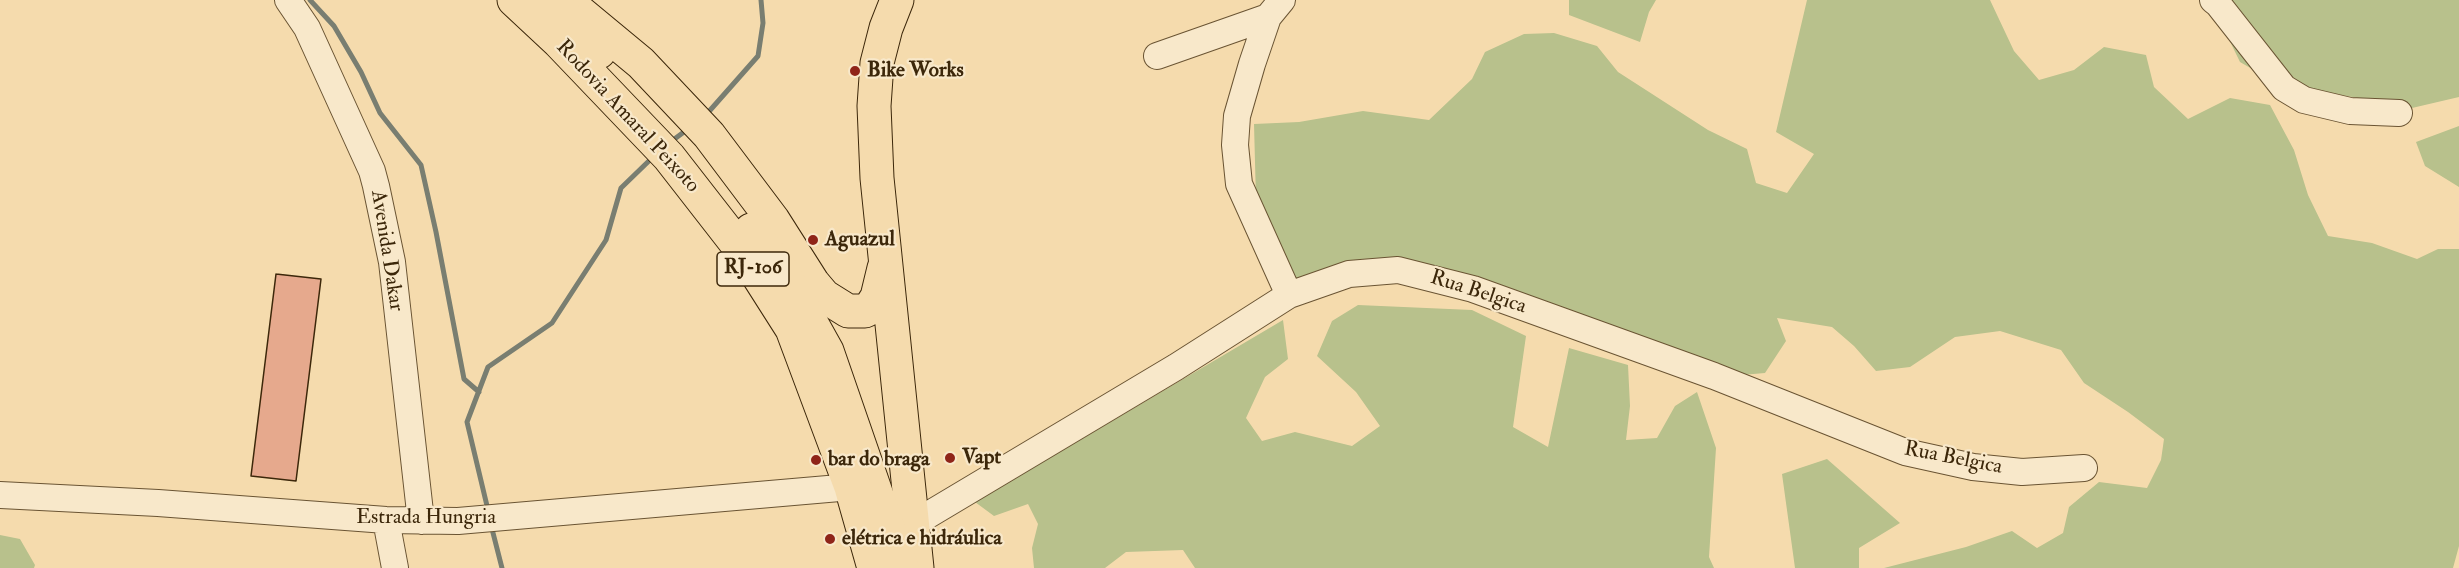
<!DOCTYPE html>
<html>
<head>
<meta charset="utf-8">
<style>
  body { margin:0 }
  canvas { display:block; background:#f5dbad }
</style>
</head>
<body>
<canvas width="2459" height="568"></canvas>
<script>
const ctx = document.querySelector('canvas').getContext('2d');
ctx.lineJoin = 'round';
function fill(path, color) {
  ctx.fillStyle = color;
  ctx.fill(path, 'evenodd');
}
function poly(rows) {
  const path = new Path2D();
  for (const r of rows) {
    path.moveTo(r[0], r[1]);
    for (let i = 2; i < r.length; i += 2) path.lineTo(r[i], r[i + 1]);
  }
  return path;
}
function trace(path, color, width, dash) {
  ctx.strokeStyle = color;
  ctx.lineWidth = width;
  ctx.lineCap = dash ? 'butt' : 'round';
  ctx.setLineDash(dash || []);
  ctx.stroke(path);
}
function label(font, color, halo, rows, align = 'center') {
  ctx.font = font + ' "IM FELL Double Pica",serif';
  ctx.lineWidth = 4.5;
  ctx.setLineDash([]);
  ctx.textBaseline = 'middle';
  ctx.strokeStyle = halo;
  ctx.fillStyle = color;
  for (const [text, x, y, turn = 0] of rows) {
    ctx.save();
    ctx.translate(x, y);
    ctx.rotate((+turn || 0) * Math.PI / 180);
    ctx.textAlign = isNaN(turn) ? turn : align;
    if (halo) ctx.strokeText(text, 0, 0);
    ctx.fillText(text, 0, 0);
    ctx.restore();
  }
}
fill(poly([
  [1569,0,1656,0,1649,12,1640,42,1569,15],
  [1807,0,1990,0,2014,51,2039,80,2074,70,2104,47,2146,55,2154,87,2188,119,2230,98,2270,105,2294,150,2308,195,2328,236,2372,243,2417,259,2438,249,2459,249,2459,546,2453,568,1884,568,1966,547,2012,531,2037,548,2063,533,2069,507,2099,482,2147,488,2161,460,2164,439,2128,412,2084,383,2061,350,2000,331,1955,337,1910,367,1876,371,1854,346,1832,327,1777,318,1786,341,1765,373,1730,376,1510,288,1404,266,1292,280,1256,200,1254,124,1299,122,1363,111,1429,120,1472,79,1485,52,1524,34,1554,33,1597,46,1618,72,1708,130,1747,149,1756,183,1787,193,1814,154,1776,132],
  [2213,0,2459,0,2459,97,2412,108,2276,83,2240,62,2222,25],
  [2459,126,2459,187,2425,166,2416,142],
  [1358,305,1472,310,1526,336,1513,427,1548,447,1569,348,1628,365,1630,406,1626,440,1657,438,1675,406,1697,392,1716,448,1709,557,1714,568,1195,568,1183,550,1126,552,1105,568,1034,568,1032,548,1038,524,1028,504,994,516,975,502,1283,320,1288,359,1265,377,1246,418,1262,441,1295,432,1352,446,1380,426,1356,392,1317,356,1332,321],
  [1827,459,1900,523,1859,548,1859,568,1795,568,1782,474],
  [0,535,20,539,35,565,34,568,0,568]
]), '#b8c18c');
trace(poly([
  [310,0,334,26,361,72,380,113,421,165,436,232,464,379,479,392],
  [705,116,758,56,763,23,761,0],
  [669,143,688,129],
  [488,510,467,422,488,367,552,323,606,240,621,188,653,157],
  [491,525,502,568]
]), '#797e71', 5);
const building = poly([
  [276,274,321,279,296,481,251,476,276,274]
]);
fill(building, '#e6a98d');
trace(building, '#3c270a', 1.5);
const minor = poly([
  [288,0,307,28,372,171,376,186,392,262,421,521],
  [1282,0,1268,17,1252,64,1237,116,1235,145,1239,184,1289,295],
  [2213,0,2218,4,2284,88,2304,100,2350,111,2399,113],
  [1157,56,1268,17],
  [0,495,158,503,386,520,458,521,851,487],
  [386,520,395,568],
  [913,524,1176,367,1289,295,1349,274,1398,270,1473,289,1714,376,1905,452,1973,467,2022,472,2084,468]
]);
const major = poly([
  [565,0,641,63,709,135,773,220,813,283,824,296,848,311,865,311,870,308,877,297,884,268],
  [897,0,886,28,877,63,874,106,877,178,917,568]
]);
const highway = poly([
  [514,0,559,42,669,157,743,252,792,329,851,487,874,568],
  [550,0,599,52],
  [751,230,783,272,827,351,902,568]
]);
trace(minor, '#6a5433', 28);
trace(major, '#3c270a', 35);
trace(highway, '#3c270a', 35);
trace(minor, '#f8e8ca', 26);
trace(major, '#f5dbad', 33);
trace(highway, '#f5dbad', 33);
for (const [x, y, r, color] of [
  [855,71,6,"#8f2418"],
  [813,240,6,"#8f2418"],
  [950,458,6,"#8f2418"],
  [816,460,6,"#8f2418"],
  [830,539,6,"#8f2418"]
]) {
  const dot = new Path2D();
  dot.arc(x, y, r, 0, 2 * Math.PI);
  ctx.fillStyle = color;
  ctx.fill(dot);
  trace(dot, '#f8e8ca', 2);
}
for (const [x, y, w] of [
  [753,269,72]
]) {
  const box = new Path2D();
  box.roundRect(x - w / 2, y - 17, w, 34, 4.5);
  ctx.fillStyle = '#f8e8ca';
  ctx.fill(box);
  trace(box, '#3c270a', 1.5);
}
label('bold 20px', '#3c270a', null, [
  ["RJ-106",753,269]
]);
label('bold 21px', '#3c270a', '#f8e8ca', [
  ["Bike Works",867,71],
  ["Aguazul",825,240],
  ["Vapt",962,458],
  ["bar do braga",828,460],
  ["elétrica e hidráulica",842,539]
], 'left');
label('21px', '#3c270a', '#f8e8ca', [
  ["Rodovia Amaral Peixoto",627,117,47],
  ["Avenida Dakar",386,251,81],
  ["Rua Belgica",1478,293,18],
  ["Rua Belgica",1953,459,11],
  ["Estrada Hungria",426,518]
]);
</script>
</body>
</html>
